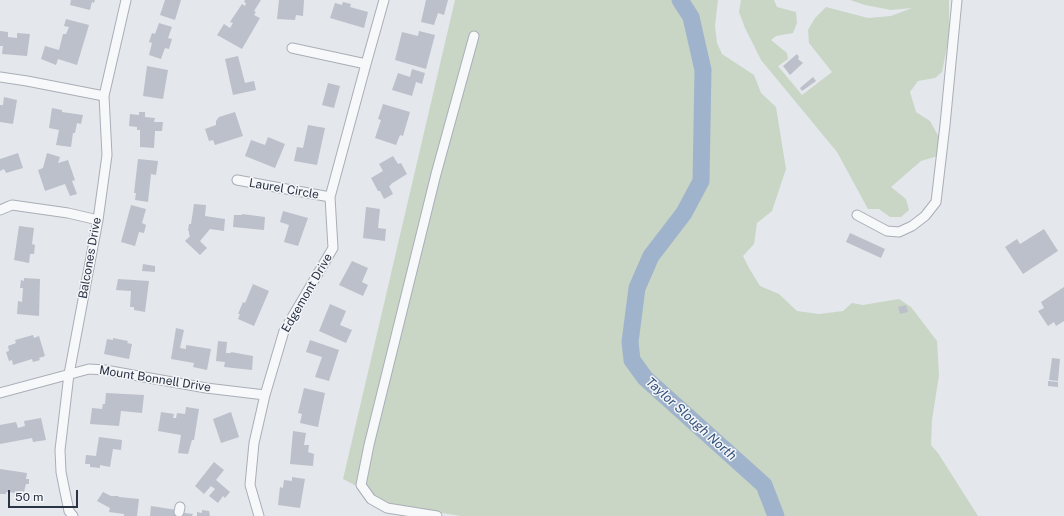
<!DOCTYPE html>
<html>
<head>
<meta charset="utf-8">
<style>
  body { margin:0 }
  #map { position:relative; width:1064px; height:516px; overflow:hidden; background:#e4e7ec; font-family:"Public Sans",sans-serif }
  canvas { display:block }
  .scale { position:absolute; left:8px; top:490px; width:70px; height:18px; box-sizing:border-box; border:2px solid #2b3445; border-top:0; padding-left:5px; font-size:12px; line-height:14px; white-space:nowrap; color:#2b3445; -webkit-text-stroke:3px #f4f6f9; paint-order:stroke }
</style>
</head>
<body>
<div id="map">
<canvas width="1064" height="516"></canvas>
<div class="scale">50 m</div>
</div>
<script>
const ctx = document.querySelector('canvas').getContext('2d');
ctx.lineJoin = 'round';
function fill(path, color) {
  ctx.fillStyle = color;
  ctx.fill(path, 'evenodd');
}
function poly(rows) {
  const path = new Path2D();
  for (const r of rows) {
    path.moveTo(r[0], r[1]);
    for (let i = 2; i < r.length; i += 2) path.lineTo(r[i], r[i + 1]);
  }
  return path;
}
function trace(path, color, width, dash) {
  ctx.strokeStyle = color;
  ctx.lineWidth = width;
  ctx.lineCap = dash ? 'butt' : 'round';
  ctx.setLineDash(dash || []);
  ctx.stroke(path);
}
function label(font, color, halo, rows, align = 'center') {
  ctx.font = font + ' "Public Sans",sans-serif';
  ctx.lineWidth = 3;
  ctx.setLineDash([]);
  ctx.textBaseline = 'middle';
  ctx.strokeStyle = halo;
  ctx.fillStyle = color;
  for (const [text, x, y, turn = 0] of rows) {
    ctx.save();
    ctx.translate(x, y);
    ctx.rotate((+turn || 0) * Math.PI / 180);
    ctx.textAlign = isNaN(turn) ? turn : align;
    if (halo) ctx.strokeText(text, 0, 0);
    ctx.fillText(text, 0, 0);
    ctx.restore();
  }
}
fill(poly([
  [455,0,718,0,715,26,717,43,722,54,754,75,761,93,776,107,786,169,772,211,757,223,754,244,743,256,749,268,760,286,779,294,797,311,819,314,843,311,852,303,863,305,899,299,911,307,937,341,939,375,932,420,931,445,938,453,978,516,461,516,386,504,368,492,343,479],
  [741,0,774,0,777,7,796,12,797,23,793,33,776,36,771,40,787,53,788,59,778,66,802,95,832,72,809,43,808,30,815,18,826,7,868,18,891,16,912,8,891,10,865,5,850,0,949,0,949,37,942,72,935,78,918,81,910,92,916,112,930,121,941,141,938,156,921,161,891,187,906,199,909,210,901,217,890,217,879,209,868,209,837,152,761,60,745,28,739,12]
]), '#c9d6c5');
trace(poly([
  [688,0,691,17]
]), '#9fb4cc', 3);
trace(poly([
  [680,0,691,17,703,70,701,181,684,213,651,256,637,288,630,342,632,360,645,378,764,485,776,516]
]), '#9fb4cc', 17);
fill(poly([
  [71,0,95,0,94,3,92,2,90,10,70,5],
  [165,0,181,0,175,20,160,15],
  [245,0,261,0,254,11,256,12,254,15,260,18,242,49,217,35,224,24,230,28,233,23,230,22,242,4,245,6,246,3,244,2],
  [279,0,304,0,303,16,296,15,295,20,277,19],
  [426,0,448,0,444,15,438,13,434,25,421,22],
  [343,2,351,4,350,7,368,12,364,28,330,18,335,3,342,5],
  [66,19,89,25,77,65,58,59,56,65,41,59,45,46,59,50,63,34,66,34,69,27,64,26],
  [159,23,172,27,168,38,172,39,169,49,165,48,161,59,149,55,152,43,149,42,152,33,155,34],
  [0,31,8,32,8,37,17,38,17,33,30,34,27,56,2,54,3,46,0,46],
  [419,31,435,35,426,69,395,60,402,32,418,36],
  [797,54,799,57,798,59,803,63,790,75,783,66],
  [238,56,245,83,254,81,256,90,233,95,225,59],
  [147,66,168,70,163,99,143,96],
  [412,69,425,73,422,84,416,82,412,96,392,90,398,73,410,77],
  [813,77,816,81,802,91,800,88],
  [328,83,340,86,334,108,322,105],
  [4,97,17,100,13,124,0,122,0,105,3,105],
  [383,104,410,112,403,136,400,135,396,145,375,138,381,120,378,119],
  [52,108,62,110,62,112,83,115,81,124,77,123,75,133,73,133,71,147,56,145,59,130,49,128],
  [139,112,145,112,145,117,155,118,154,122,163,122,162,131,155,131,154,148,140,147,140,130,137,130,137,127,129,126,130,114,139,115],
  [235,112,243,136,215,145,213,140,209,141,205,129,216,125,216,121,219,117],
  [308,125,325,128,317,165,294,161,297,147,303,148],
  [268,137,285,144,275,168,245,156,251,140,265,145],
  [18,153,23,168,6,173,4,169,0,171,0,159],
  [47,153,60,157,58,163,68,160,75,180,72,181,77,194,70,196,65,184,45,191,38,170,43,168],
  [393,156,398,164,401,163,407,174,391,184,391,185,389,186,393,194,384,199,380,191,378,191,371,178,383,171,379,164],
  [138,159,158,161,156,175,151,174,148,202,135,200,136,193,134,193],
  [194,204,206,205,205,216,225,219,224,231,210,229,200,241,207,248,200,255,185,241,190,236,189,234,189,231,188,231,189,224,191,224],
  [131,205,146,209,142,223,146,225,144,233,139,232,135,246,121,242],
  [366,207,380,209,378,228,386,229,385,241,363,238],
  [283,211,308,218,298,246,284,242,289,225,280,222],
  [242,214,265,217,264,230,233,227,234,215,242,215],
  [19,226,34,228,32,244,35,245,34,254,30,254,29,263,14,260],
  [1044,229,1058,251,1023,274,1005,247,1017,239,1020,244],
  [850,233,885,249,881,258,846,242],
  [352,261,368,268,362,282,368,285,363,296,339,285],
  [143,264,155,266,155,272,142,271],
  [24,278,40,279,39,316,17,314,18,301,22,302,23,288,20,288,21,280,24,281],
  [118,279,149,281,145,312,134,310,134,307,130,307,131,291,116,290],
  [253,284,269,291,254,326,238,319,240,314,238,314,243,302,245,303],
  [1064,287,1064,321,1056,326,1054,322,1048,326,1038,311,1044,308,1041,302],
  [330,304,346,311,340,325,352,330,346,343,319,331],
  [906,305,908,312,900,314,898,307],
  [176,328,184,330,180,348,186,349,186,345,211,349,207,370,193,367,194,363,171,359],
  [33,335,34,338,39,336,45,356,39,358,40,360,33,362,32,359,13,365,12,360,9,361,6,352,9,351,8,346,16,343,15,340],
  [113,338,128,341,127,343,132,344,129,359,104,354,107,339,113,340],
  [310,340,339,350,329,381,315,377,322,357,306,352],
  [218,341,227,342,226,353,231,353,231,352,253,356,252,370,224,367,225,362,216,361],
  [1052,358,1060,359,1058,381,1049,380],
  [1048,381,1058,382,1058,387,1048,386],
  [304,388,325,393,318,427,300,423,302,414,298,413],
  [106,393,144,395,142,413,121,411,119,426,90,424,92,408,102,409,103,404,105,404],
  [186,407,199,409,194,440,192,440,188,454,178,453,181,435,158,431,161,412,174,414,173,418,176,418,177,413,185,414],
  [231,412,239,437,221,443,213,419],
  [41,418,46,440,33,442,32,438,0,444,0,425,16,422,18,428,25,426,24,421],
  [293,431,306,433,304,445,309,445,308,452,314,454,313,466,290,464],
  [99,437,122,440,121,450,113,449,110,467,100,465,100,468,90,467,90,464,85,464,86,455,96,456],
  [214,462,224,470,216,480,230,492,225,498,223,496,218,503,209,496,215,489,211,486,204,494,195,486],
  [0,469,27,473,26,479,29,479,29,484,26,484,24,492,18,491,17,493,6,492,6,494,0,494],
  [292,477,305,479,300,508,278,505,280,487,283,488,284,480,292,481],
  [103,492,111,496,118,496,119,497,139,499,137,516,124,516,124,514,109,512,110,508,97,501],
  [151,506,177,510,177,512,193,514,192,516,150,516],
  [202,510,209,511,210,516,197,516,197,512,202,513]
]), '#bbc0ca');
const minor = poly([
  [292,48,366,64],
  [0,77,27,81,104,96],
  [237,180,330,197],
  [0,210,12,205,68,213,98,220],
  [857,215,887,231,899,232,912,226,925,216,936,202,945,125,957,0],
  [0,393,89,369,105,370,206,388,265,395],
  [179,512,180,507],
  [73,516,69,511,65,492,61,472,60,450,69,374,98,220,107,155,104,96,126,0],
  [259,516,250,485,254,443,265,395,284,331,333,248,330,197,366,64,384,0],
  [437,516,387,508,371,499,361,485,369,445,436,174,474,36]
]);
trace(minor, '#a9aeb7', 11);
trace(minor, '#f7f8fa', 9);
label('12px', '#2b3445', '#f4f6f9', [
  ["Laurel Circle",284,189,10],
  ["Balcones Drive",90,258,-80],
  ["Edgemont Drive",307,293,-60],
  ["Mount Bonnell Drive",155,379,9]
]);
label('italic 13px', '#34527a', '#f4f6f9', [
  ["Taylor Slough North",691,419,42]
]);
</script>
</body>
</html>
